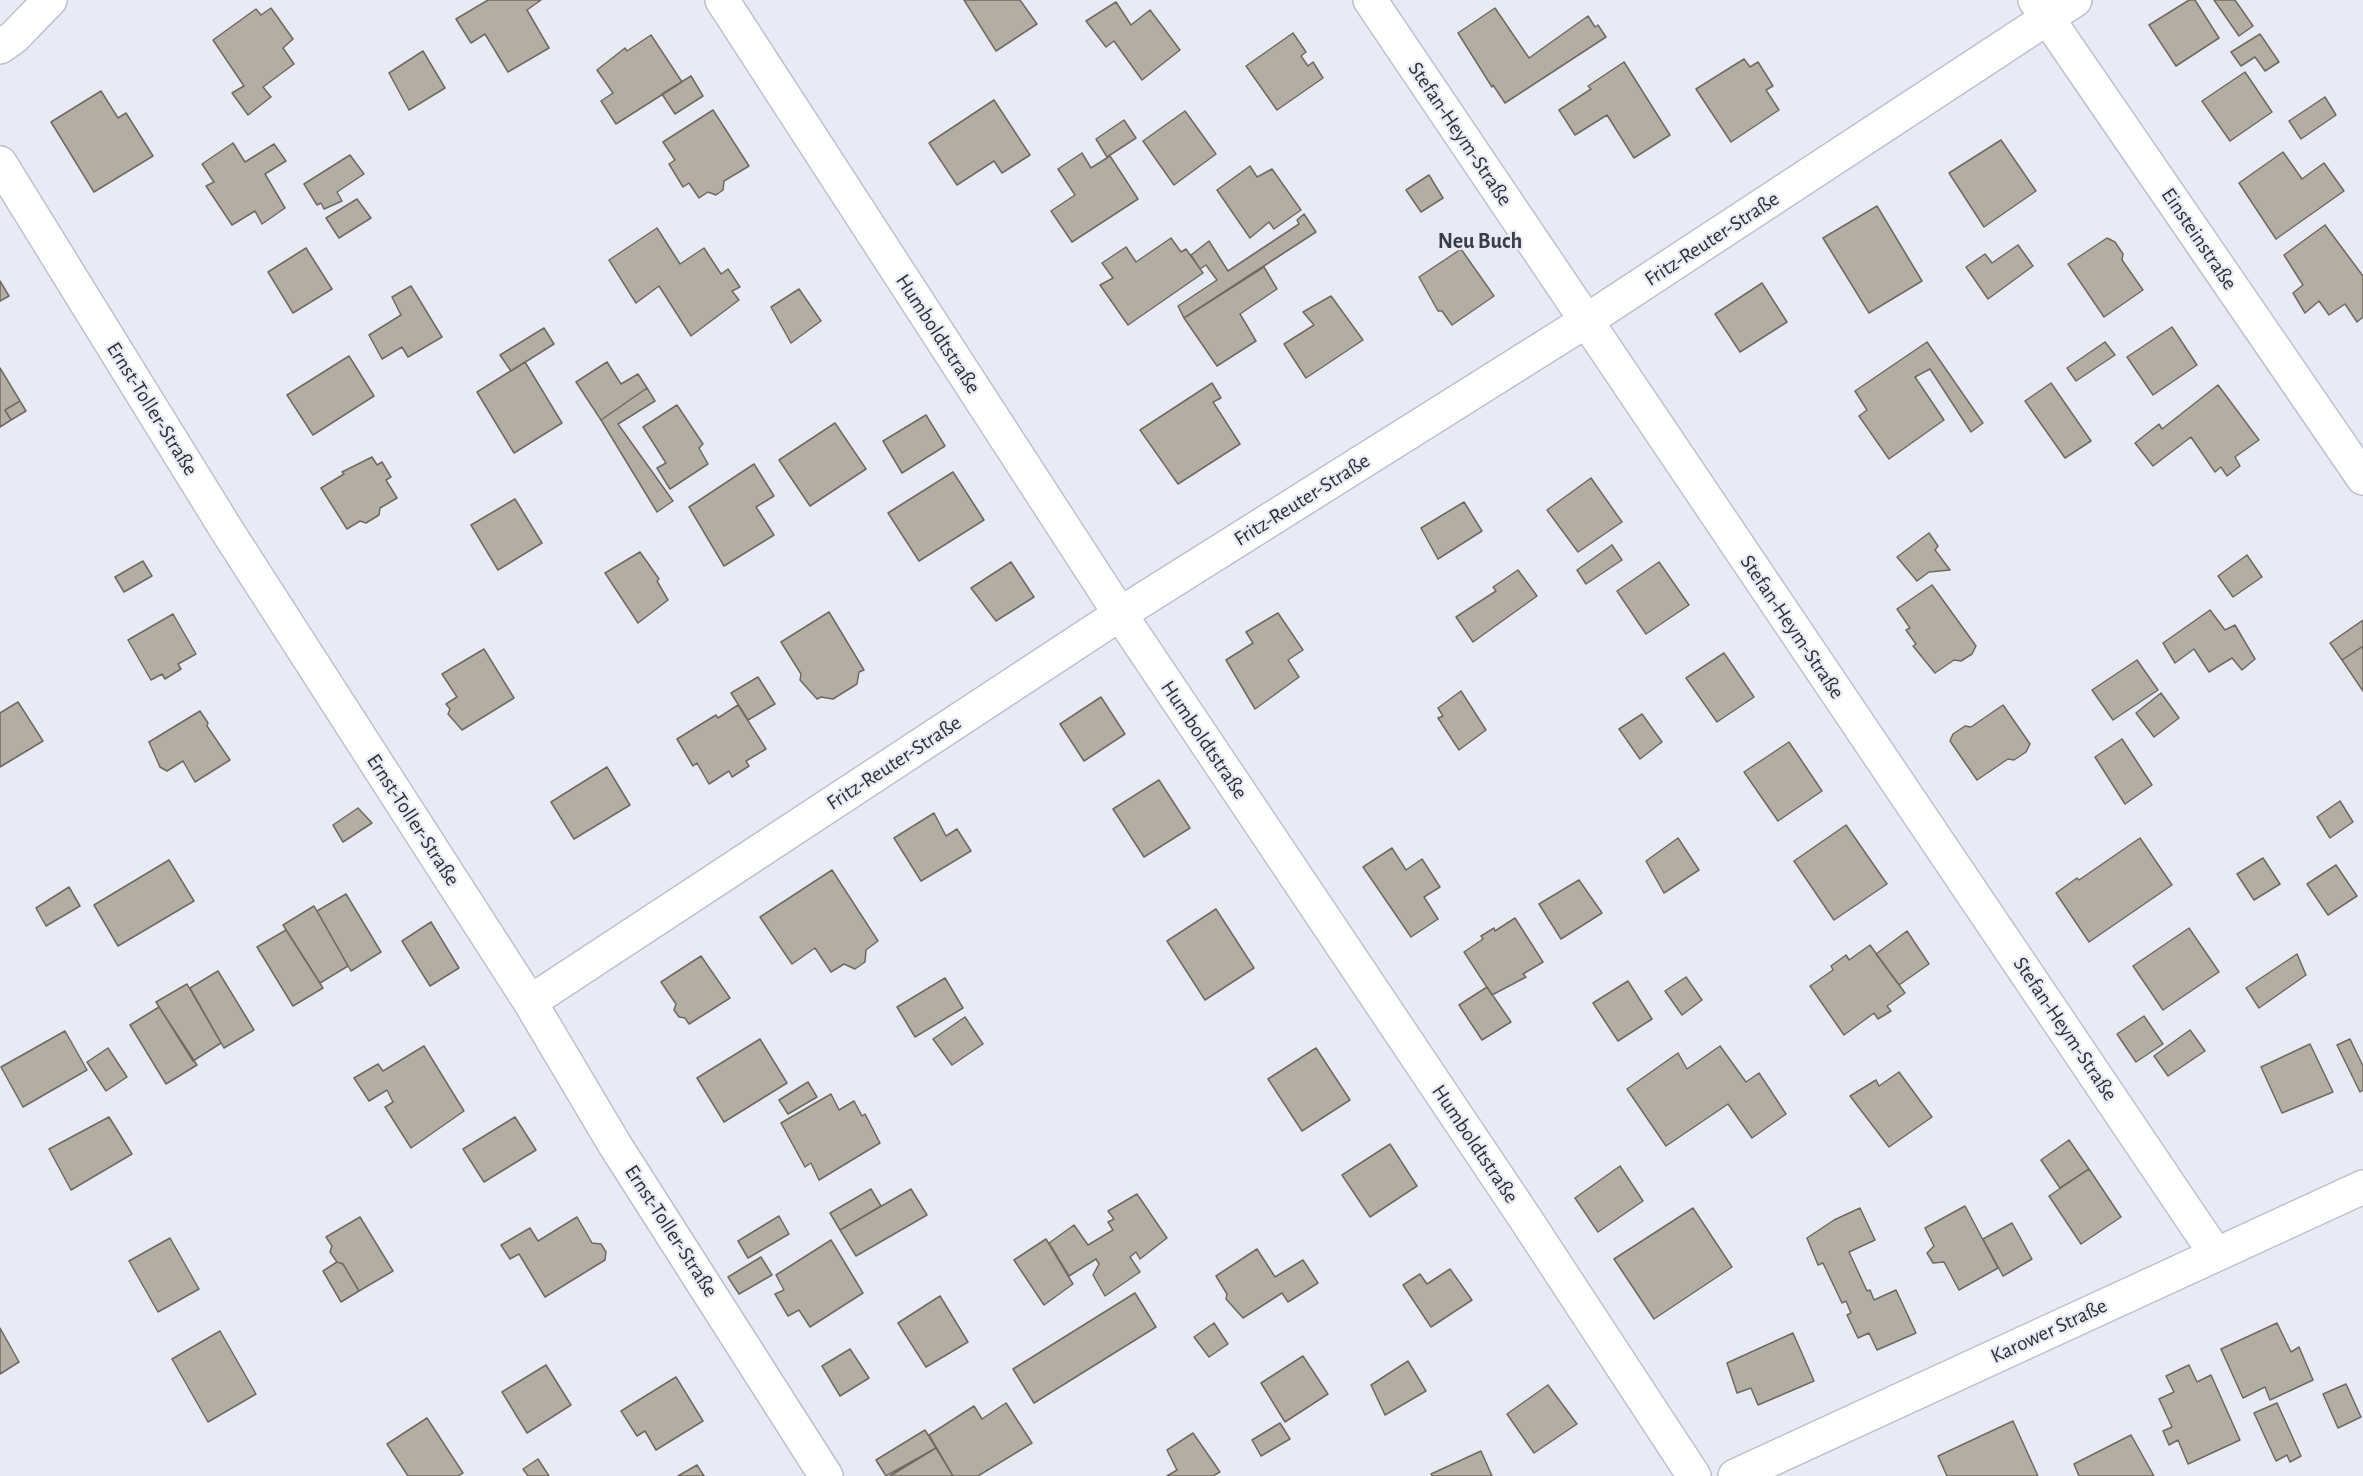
<!DOCTYPE html>
<html>
<head>
<meta charset="utf-8">
<style>
  body { margin:0 }
  canvas { display:block; background:#e8ebf6 }
</style>
</head>
<body>
<canvas width="2363" height="1476"></canvas>
<script>
const ctx = document.querySelector('canvas').getContext('2d');
ctx.lineJoin = 'round';
function fill(path, color) {
  ctx.fillStyle = color;
  ctx.fill(path, 'evenodd');
}
function poly(rows) {
  const path = new Path2D();
  for (const r of rows) {
    path.moveTo(r[0], r[1]);
    for (let i = 2; i < r.length; i += 2) path.lineTo(r[i], r[i + 1]);
  }
  return path;
}
function trace(path, color, width, dash) {
  ctx.strokeStyle = color;
  ctx.lineWidth = width;
  ctx.lineCap = dash ? 'butt' : 'round';
  ctx.setLineDash(dash || []);
  ctx.stroke(path);
}
function label(font, color, halo, rows, align = 'center') {
  ctx.font = font + ' "Alegreya Sans",sans-serif';
  ctx.lineWidth = 4.5;
  ctx.setLineDash([]);
  ctx.textBaseline = 'middle';
  ctx.strokeStyle = halo;
  ctx.fillStyle = color;
  for (const [text, x, y, turn = 0] of rows) {
    ctx.save();
    ctx.translate(x, y);
    ctx.rotate((+turn || 0) * Math.PI / 180);
    ctx.textAlign = isNaN(turn) ? turn : align;
    if (halo) ctx.strokeText(text, 0, 0);
    ctx.fillText(text, 0, 0);
    ctx.restore();
  }
}
const building = poly([
  [488,0,541,0,527,10,549,48,508,72,485,34,471,43,456,19,488,0],
  [964,0,1020,0,1037,24,996,51,964,0],
  [2189,0,2195,0,2219,38,2176,66,2149,25,2189,0],
  [2214,0,2235,0,2253,26,2239,36,2214,0],
  [1116,2,1131,25,1150,10,1180,50,1142,80,1114,41,1106,47,1086,21,1116,2],
  [271,8,293,39,283,48,294,64,263,87,271,97,248,115,232,93,244,86,213,40,256,9,261,15,271,8],
  [1495,8,1529,58,1588,16,1595,27,1598,25,1606,37,1505,103,1493,85,1492,87,1458,33,1495,8],
  [1293,33,1306,52,1301,56,1308,66,1313,62,1323,78,1277,110,1246,66,1293,33],
  [2260,34,2279,62,2265,71,2255,57,2241,66,2231,52,2260,34],
  [651,35,682,82,616,124,601,101,613,93,597,70,625,48,627,51,651,35],
  [423,51,445,88,409,110,389,73,423,51],
  [1744,59,1750,67,1758,62,1773,86,1766,90,1779,110,1731,142,1696,89,1744,59],
  [1624,62,1670,135,1634,158,1607,115,1575,135,1559,110,1591,89,1588,86,1624,62],
  [2245,72,2272,112,2230,141,2202,101,2245,72],
  [691,76,703,96,675,114,662,94,691,76],
  [101,91,118,118,126,113,153,156,94,192,51,122,101,91],
  [2325,97,2336,115,2301,139,2289,121,2325,97],
  [994,100,1030,155,1002,173,994,161,957,185,929,143,994,100],
  [713,110,749,166,724,181,723,190,716,195,708,192,699,198,689,183,683,187,669,164,675,160,663,142,713,110],
  [1185,111,1216,154,1174,185,1143,141,1185,111],
  [1124,120,1136,138,1107,157,1096,139,1124,120],
  [2001,140,2036,191,1984,227,1949,173,2001,140],
  [233,143,245,162,274,144,286,161,265,174,285,208,262,224,255,211,232,225,206,186,214,182,202,164,233,143],
  [2283,152,2302,179,2324,163,2344,191,2276,239,2239,183,2283,152],
  [1082,153,1091,168,1110,156,1138,199,1072,242,1051,211,1075,195,1058,169,1082,153],
  [350,155,364,174,337,192,342,201,324,209,321,203,317,205,304,184,350,155],
  [1250,166,1257,177,1272,169,1301,210,1274,229,1269,222,1250,238,1217,190,1250,166],
  [1429,175,1443,198,1421,212,1406,190,1429,175],
  [357,199,371,218,339,238,326,218,357,199],
  [1877,206,1922,281,1869,313,1823,238,1877,206],
  [1304,214,1316,232,1184,318,1178,306,1217,280,1206,265,1200,269,1191,255,1209,241,1228,271,1299,224,1297,220,1304,214],
  [2325,225,2363,276,2363,317,2357,322,2345,304,2329,315,2319,301,2305,313,2293,293,2303,285,2284,255,2325,225],
  [657,228,680,264,704,248,721,274,728,269,740,287,732,291,739,300,691,336,659,286,636,303,609,260,657,228],
  [1171,238,1181,252,1186,249,1203,273,1128,325,1100,285,1113,278,1102,263,1126,247,1136,262,1171,238],
  [2107,238,2115,242,2123,254,2122,260,2143,290,2104,317,2068,264,2107,238],
  [2018,245,2033,266,1988,299,1966,267,1985,254,1992,263,2018,245],
  [306,248,332,289,293,313,268,272,306,248],
  [1461,249,1494,296,1452,325,1442,311,1438,311,1419,277,1461,249],
  [1264,267,1277,289,1240,314,1256,341,1217,366,1184,318,1264,267],
  [0,281,9,296,0,301,0,281],
  [1762,283,1787,322,1740,352,1715,314,1762,283],
  [411,286,442,337,408,357,402,347,382,359,369,335,401,315,392,297,411,286],
  [799,289,821,321,791,343,771,307,799,289],
  [1331,296,1363,340,1306,378,1284,344,1314,325,1303,312,1331,296],
  [2172,327,2197,365,2153,395,2127,357,2172,327],
  [544,328,554,344,511,371,500,355,544,328],
  [1927,342,1983,423,1971,432,1930,369,1915,377,1944,420,1889,459,1859,416,1867,410,1855,391,1927,342],
  [2105,342,2115,355,2076,381,2067,368,2105,342],
  [349,356,374,396,313,435,287,395,349,356],
  [525,362,562,423,514,453,477,392,525,362],
  [607,362,621,384,638,374,647,388,601,420,576,382,607,362],
  [0,368,20,401,5,410,11,420,0,427,0,368],
  [1212,383,1221,398,1213,402,1240,444,1178,484,1140,430,1212,383],
  [2051,383,2091,441,2065,458,2025,401,2051,383],
  [2218,385,2259,440,2235,457,2240,466,2227,476,2221,467,2215,472,2191,437,2153,466,2135,443,2159,424,2162,429,2218,385],
  [647,388,655,401,618,424,673,501,657,512,601,420,647,388],
  [20,401,26,411,11,420,5,410,20,401],
  [677,405,703,444,699,448,708,464,670,489,657,468,666,463,643,427,677,405],
  [926,415,945,446,902,473,883,441,926,415],
  [835,423,866,469,810,506,779,460,835,423],
  [372,457,377,465,382,462,391,477,386,480,397,498,380,508,379,515,366,523,360,521,347,529,321,488,344,474,342,472,372,457],
  [754,464,774,496,756,507,774,535,724,566,689,507,754,464],
  [953,472,984,520,919,561,888,513,953,472],
  [1591,478,1622,522,1578,552,1547,510,1591,478],
  [515,499,542,543,498,570,471,525,515,499],
  [1464,502,1482,531,1438,559,1421,528,1464,502],
  [1929,533,1938,546,1935,550,1950,570,1929,572,1917,581,1897,557,1929,533],
  [1612,545,1622,560,1586,584,1577,570,1612,545],
  [640,552,659,579,657,581,668,600,638,623,605,573,640,552],
  [2247,555,2262,577,2233,597,2218,576,2247,555],
  [143,561,152,576,124,592,115,577,143,561],
  [1011,562,1034,597,996,621,971,588,1011,562],
  [1659,562,1689,605,1646,634,1617,591,1659,562],
  [1518,570,1537,596,1473,642,1456,617,1496,591,1493,587,1518,570],
  [1932,585,1976,646,1972,654,1961,661,1954,660,1935,673,1913,646,1916,644,1906,630,1910,628,1897,609,1932,585],
  [2210,610,2225,630,2235,625,2255,659,2242,670,2232,658,2209,672,2194,649,2175,663,2163,643,2210,610],
  [829,612,864,670,859,672,857,684,833,699,821,697,817,699,800,680,801,674,781,642,829,612],
  [1278,613,1303,650,1288,660,1299,677,1255,709,1226,660,1253,643,1246,632,1278,613],
  [173,614,196,654,178,664,181,669,165,679,162,674,151,680,128,640,173,614],
  [2363,620,2363,646,2342,660,2330,643,2363,620],
  [2363,646,2363,691,2342,660,2363,646],
  [484,649,514,698,462,730,448,714,450,709,446,704,457,697,442,674,484,649],
  [1724,653,1754,697,1717,722,1686,678,1724,653],
  [2137,660,2158,690,2113,720,2092,690,2137,660],
  [758,677,775,704,748,720,731,693,758,677],
  [1461,691,1486,730,1459,750,1438,718,1443,716,1438,708,1461,691],
  [2161,693,2179,718,2154,737,2136,713,2161,693],
  [1101,697,1125,734,1084,761,1060,724,1101,697],
  [18,702,43,741,0,767,0,713,18,702],
  [738,705,766,749,746,761,749,766,732,777,729,771,709,784,697,763,693,766,677,739,716,715,718,718,738,705],
  [2003,705,2030,744,2026,752,2014,760,2008,759,1977,780,1950,741,1953,734,1965,726,1971,727,2003,705],
  [200,711,208,723,207,726,230,760,195,782,183,761,167,771,160,767,149,742,200,711],
  [1642,714,1662,742,1640,759,1619,729,1642,714],
  [2122,739,2152,785,2125,804,2095,757,2122,739],
  [1789,742,1822,791,1778,821,1744,772,1789,742],
  [607,767,630,805,574,839,551,802,607,767],
  [1159,780,1190,828,1144,857,1113,809,1159,780],
  [2340,801,2353,822,2330,838,2317,817,2340,801],
  [358,808,372,823,343,842,333,825,358,808],
  [934,813,946,836,957,829,971,851,921,881,894,838,934,813],
  [1846,825,1887,884,1834,920,1794,861,1846,825],
  [1678,838,1699,870,1664,893,1646,861,1678,838],
  [2140,838,2172,885,2089,942,2056,893,2077,878,2079,880,2140,838],
  [1392,848,1406,870,1422,859,1440,887,1424,897,1438,919,1411,937,1363,867,1392,848],
  [2263,858,2280,884,2254,900,2237,874,2263,858],
  [169,860,194,901,118,946,94,905,169,860],
  [2336,865,2357,896,2328,915,2307,884,2336,865],
  [832,870,878,941,866,950,865,962,855,969,844,964,831,972,815,948,792,964,760,917,832,870],
  [1579,880,1602,913,1561,939,1539,904,1579,880],
  [69,887,80,906,46,926,36,908,69,887],
  [346,894,381,952,351,971,317,911,346,894],
  [314,906,348,966,320,983,283,925,314,906],
  [1216,909,1254,968,1205,1000,1167,941,1216,909],
  [1515,918,1543,962,1523,974,1526,977,1492,995,1464,952,1483,939,1481,936,1494,928,1495,931,1515,918],
  [431,922,459,968,430,986,402,941,431,922],
  [2189,928,2219,972,2163,1010,2133,966,2189,928],
  [286,930,323,988,293,1006,257,947,286,930],
  [1907,931,1929,964,1899,985,1876,954,1907,931],
  [1870,945,1905,993,1887,1006,1891,1011,1878,1019,1874,1013,1844,1035,1810,986,1833,970,1831,966,1846,955,1849,960,1870,945],
  [2297,954,2306,975,2259,1008,2246,988,2297,954],
  [701,956,730,998,689,1024,685,1018,679,1017,674,1010,676,1004,661,982,701,956],
  [218,971,254,1030,224,1048,190,988,218,971],
  [1686,977,1702,1000,1682,1015,1665,991,1686,977],
  [945,978,963,1008,915,1037,897,1007,945,978],
  [1628,981,1652,1019,1618,1041,1593,1003,1628,981],
  [187,984,221,1043,193,1061,156,1002,187,984],
  [1487,987,1511,1022,1482,1040,1459,1005,1487,987],
  [159,1007,197,1065,166,1084,130,1025,159,1007],
  [2144,1016,2163,1044,2136,1062,2117,1034,2144,1016],
  [965,1017,983,1044,952,1065,933,1039,965,1017],
  [2190,1030,2205,1051,2168,1076,2154,1056,2190,1030],
  [65,1031,87,1070,23,1107,1,1067,65,1031],
  [760,1039,787,1083,724,1122,697,1078,760,1039],
  [2350,1039,2363,1066,2363,1090,2360,1092,2337,1045,2350,1039],
  [2310,1044,2333,1092,2282,1113,2261,1067,2310,1044],
  [424,1046,464,1111,411,1148,385,1107,393,1102,387,1090,369,1101,354,1078,378,1064,383,1071,424,1046],
  [1720,1046,1746,1082,1759,1073,1786,1114,1752,1138,1728,1104,1666,1146,1627,1089,1678,1053,1687,1069,1720,1046],
  [108,1048,127,1077,106,1091,87,1062,108,1048],
  [1316,1048,1350,1100,1302,1131,1268,1079,1316,1048],
  [1899,1072,1932,1117,1889,1147,1850,1096,1876,1080,1879,1086,1899,1072],
  [808,1082,817,1097,788,1114,779,1100,808,1082],
  [831,1094,839,1110,854,1101,862,1116,865,1114,880,1143,819,1180,811,1163,805,1167,781,1123,831,1094],
  [109,1117,132,1154,71,1190,49,1149,109,1117],
  [515,1117,536,1150,484,1182,463,1149,515,1117],
  [2069,1140,2089,1169,2060,1188,2041,1160,2069,1140],
  [1390,1144,1417,1186,1370,1217,1342,1175,1390,1144],
  [1620,1166,1643,1201,1598,1232,1575,1198,1620,1166],
  [2089,1169,2121,1217,2081,1244,2049,1196,2089,1169],
  [871,1189,881,1206,840,1230,830,1213,871,1189],
  [911,1189,927,1215,856,1256,840,1230,911,1189],
  [1137,1194,1167,1238,1140,1259,1136,1252,1130,1257,1140,1272,1105,1296,1093,1275,1099,1264,1096,1259,1069,1276,1049,1243,1074,1225,1088,1245,1113,1230,1108,1222,1114,1219,1108,1211,1137,1194],
  [1965,1206,1998,1268,1959,1290,1944,1262,1933,1263,1927,1253,1934,1246,1925,1228,1965,1206],
  [1693,1208,1732,1267,1654,1319,1614,1259,1693,1208],
  [1860,1208,1875,1240,1849,1252,1867,1291,1870,1290,1874,1300,1896,1290,1916,1333,1877,1350,1869,1333,1858,1338,1847,1315,1851,1313,1846,1301,1842,1303,1823,1263,1818,1265,1807,1238,1834,1220,1860,1208],
  [779,1216,789,1234,748,1258,738,1241,779,1216],
  [360,1217,393,1271,359,1291,343,1264,337,1262,330,1252,332,1246,326,1237,360,1217],
  [577,1217,592,1243,601,1244,606,1252,605,1260,545,1297,519,1254,510,1259,501,1245,530,1228,538,1241,577,1217],
  [2012,1223,2032,1259,2003,1276,1983,1239,2012,1223],
  [170,1238,199,1289,158,1312,129,1261,170,1238],
  [1046,1239,1073,1284,1044,1305,1014,1260,1046,1239],
  [831,1240,863,1293,810,1327,799,1310,788,1316,775,1294,784,1290,776,1275,831,1240],
  [1257,1249,1275,1277,1303,1260,1318,1283,1288,1302,1282,1293,1243,1318,1226,1299,1227,1294,1216,1276,1257,1249],
  [761,1257,772,1275,739,1294,728,1277,761,1257],
  [337,1262,343,1264,359,1291,341,1302,323,1271,337,1262],
  [1450,1269,1472,1300,1431,1327,1403,1285,1420,1274,1427,1284,1450,1269],
  [1135,1293,1156,1327,1034,1403,1013,1369,1135,1293],
  [940,1296,968,1342,926,1367,898,1323,940,1296],
  [1214,1323,1228,1344,1209,1357,1194,1337,1214,1323],
  [2277,1323,2291,1352,2299,1347,2313,1380,2270,1400,2265,1387,2243,1398,2221,1349,2277,1323],
  [0,1328,19,1362,0,1374,0,1328],
  [220,1331,256,1394,208,1422,172,1359,220,1331],
  [1793,1333,1814,1381,1758,1405,1751,1388,1737,1393,1727,1363,1793,1333],
  [850,1349,869,1378,840,1396,822,1366,850,1349],
  [1303,1356,1328,1394,1285,1422,1261,1383,1303,1356],
  [1408,1361,1426,1391,1385,1415,1371,1385,1408,1361],
  [546,1365,571,1405,527,1433,502,1392,546,1365],
  [2189,1365,2197,1382,2211,1375,2240,1440,2188,1464,2178,1440,2169,1445,2163,1431,2172,1427,2159,1399,2174,1392,2166,1376,2189,1365],
  [676,1377,703,1421,656,1450,645,1431,637,1436,621,1411,676,1377],
  [2346,1384,2361,1417,2338,1428,2323,1394,2346,1384],
  [1548,1385,1577,1424,1534,1453,1507,1414,1548,1385],
  [1006,1403,1032,1443,978,1476,953,1476,929,1435,974,1406,982,1419,1006,1403],
  [2277,1403,2301,1456,2290,1462,2287,1455,2276,1461,2254,1413,2277,1403],
  [427,1418,463,1473,458,1476,408,1476,387,1444,427,1418],
  [2013,1421,2038,1476,1947,1476,1938,1456,2013,1421],
  [1280,1423,1290,1439,1261,1456,1252,1440,1280,1423],
  [925,1430,936,1448,886,1476,876,1460,925,1430],
  [1193,1433,1220,1472,1213,1476,1167,1476,1177,1470,1167,1450,1193,1433],
  [2131,1435,2154,1476,2079,1476,2074,1464,2131,1435],
  [936,1448,953,1476,890,1476,936,1448],
  [1481,1451,1492,1476,1432,1476,1431,1474,1481,1451],
  [538,1459,549,1476,528,1476,523,1469,538,1459],
  [697,1465,704,1476,678,1476,697,1465]
]);
fill(building, '#b4ada3');
trace(building, '#6f6960', 1.5);
const minor = poly([
  [722,0,1120,614,1523,1215,1694,1476],
  [1370,0,2215,1253],
  [2035,0,2363,478],
  [0,47,14,37,50,0],
  [0,163,226,529,530,1002,615,1145,826,1476],
  [530,1002,1120,614,1586,321,2075,0],
  [1735,1476,2363,1187]
]);
trace(minor, '#bec0cb', 36);
trace(minor, '#fff', 33);
label('21px', '#2f3035', '#e8ebf6', [
  ["Stefan-Heym-Straße",1460,134,56],
  ["Fritz-Reuter-Straße",1712,239,-33],
  ["Einsteinstraße",2199,239,56],
  ["Humboldtstraße",938,334,57],
  ["Ernst-Toller-Straße",152,409,58],
  ["Fritz-Reuter-Straße",1302,500,-32],
  ["Stefan-Heym-Straße",1792,627,56],
  ["Humboldtstraße",1204,740,56],
  ["Fritz-Reuter-Straße",894,763,-33],
  ["Ernst-Toller-Straße",413,820,57],
  ["Stefan-Heym-Straße",2065,1029,56],
  ["Humboldtstraße",1475,1144,56],
  ["Ernst-Toller-Straße",671,1231,57],
  ["Karower Straße",2049,1331,-25]
]);
label('bold 22px', '#3b3d46', '#e8ebf6', [
  ["Neu Buch",1480,241]
]);
</script>
</body>
</html>
